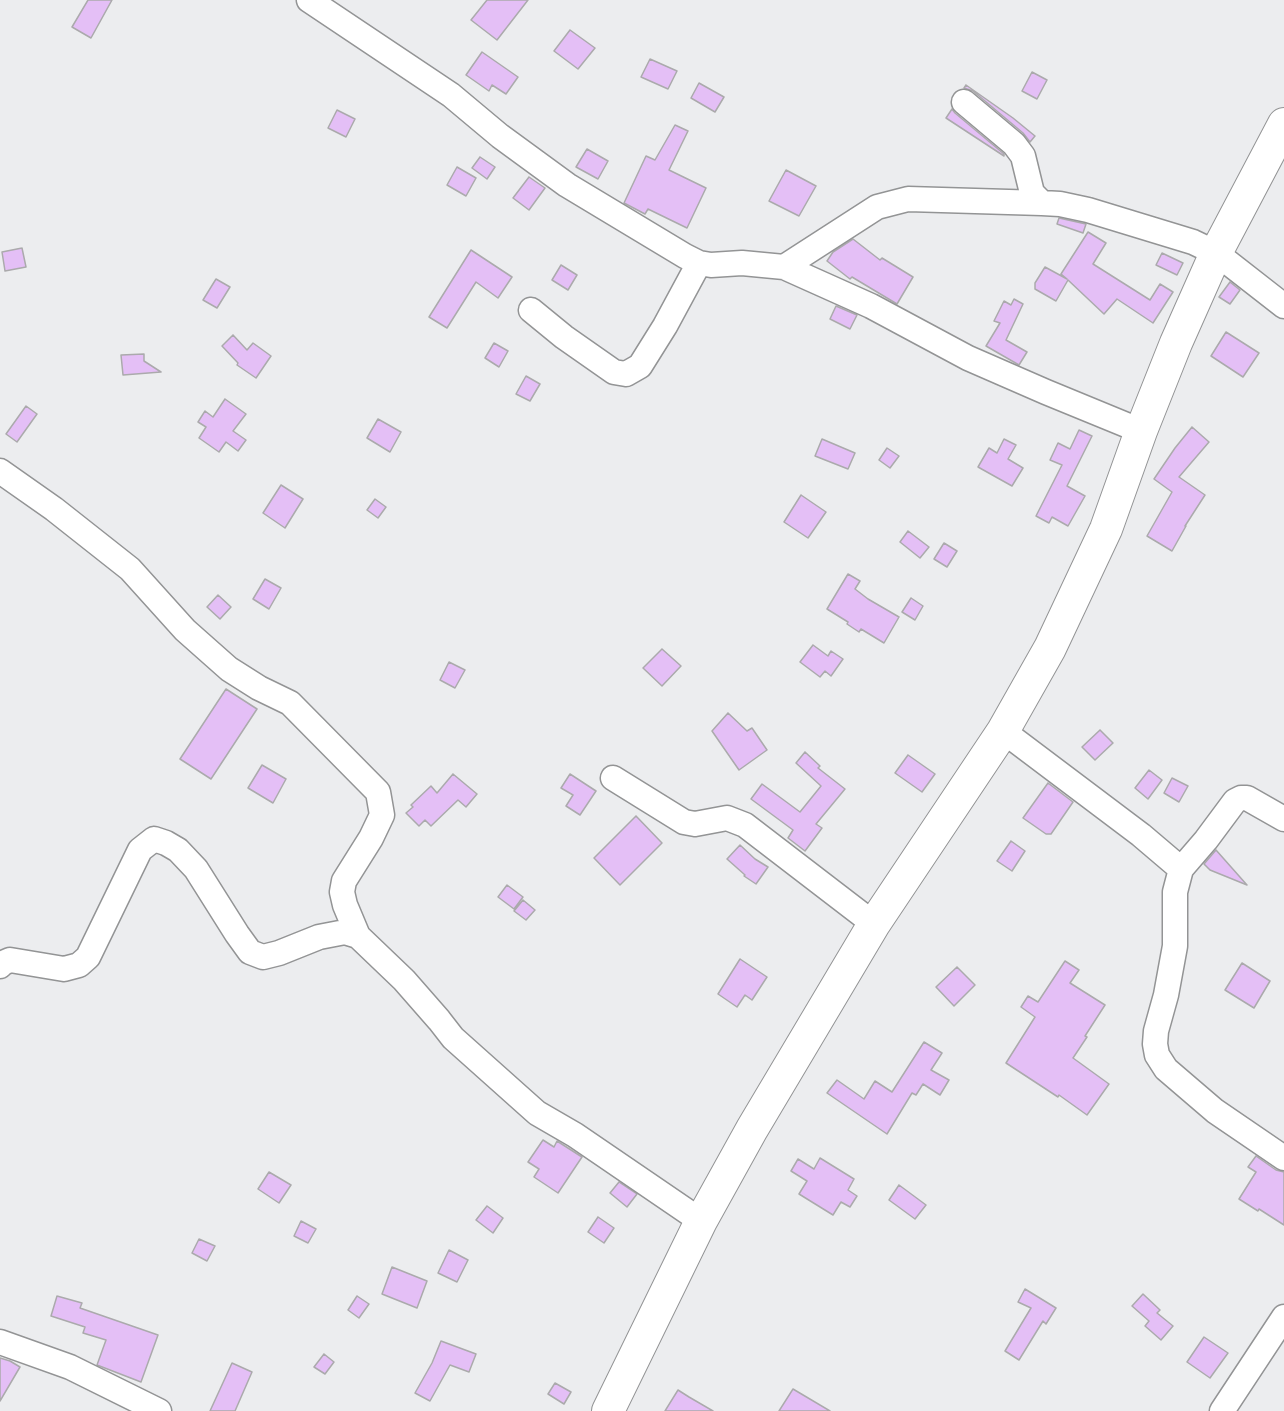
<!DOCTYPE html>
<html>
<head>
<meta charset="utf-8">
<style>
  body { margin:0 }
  canvas { display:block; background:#ecedef }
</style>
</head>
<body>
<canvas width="1284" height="1411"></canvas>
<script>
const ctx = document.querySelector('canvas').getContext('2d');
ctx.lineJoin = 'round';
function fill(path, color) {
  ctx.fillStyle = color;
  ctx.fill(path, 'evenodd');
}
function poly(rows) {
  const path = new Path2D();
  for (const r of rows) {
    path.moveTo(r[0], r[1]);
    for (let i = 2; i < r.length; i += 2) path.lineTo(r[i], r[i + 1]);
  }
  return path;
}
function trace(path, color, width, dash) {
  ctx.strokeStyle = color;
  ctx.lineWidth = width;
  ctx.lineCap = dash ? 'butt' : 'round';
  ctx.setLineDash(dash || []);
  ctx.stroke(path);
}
const building = poly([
  [88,0,112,0,91,38,72,27,88,0],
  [487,0,528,0,497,40,471,20,487,0],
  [570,30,595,48,578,69,554,51,570,30],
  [482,52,518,77,506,94,492,85,489,91,466,75,482,52],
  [650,59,677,71,668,89,641,77,650,59],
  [1032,72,1047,80,1037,99,1022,91,1032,72],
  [699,83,724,97,715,112,691,98,699,83],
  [966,85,1013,118,1035,136,1030,142,1023,133,973,91,964,88,966,85],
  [952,109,955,113,1004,154,1004,156,946,118,952,109],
  [337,110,355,119,346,137,328,128,337,110],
  [675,125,688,131,669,170,706,188,687,228,648,209,645,214,624,203,646,156,655,160,675,125],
  [587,149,608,161,598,179,576,167,587,149],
  [480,157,495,167,487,179,472,168,480,157],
  [457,167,476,178,466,196,447,185,457,167],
  [786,170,816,186,799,216,769,201,786,170],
  [529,177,545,188,529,210,513,198,529,177],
  [1059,218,1086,224,1083,233,1057,224,1059,218],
  [1088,232,1106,243,1093,264,1150,300,1160,284,1173,292,1153,323,1117,299,1104,314,1068,280,1056,301,1035,289,1035,283,1045,267,1067,279,1061,274,1088,232],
  [853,239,880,260,882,258,913,277,897,304,852,277,850,279,827,261,833,252,853,239],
  [22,248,26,267,5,271,2,252,22,248],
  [471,250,512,277,498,298,476,282,447,328,429,317,471,250],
  [1162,253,1183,263,1177,275,1156,265,1162,253],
  [561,265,577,275,568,290,552,280,561,265],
  [216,279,230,287,217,308,203,300,216,279],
  [1230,282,1240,290,1230,304,1219,297,1230,282],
  [1014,299,1023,304,1006,340,1027,352,1019,365,986,346,1000,323,994,321,1004,301,1011,305,1014,299],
  [836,306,857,315,850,329,830,319,836,306],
  [1226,332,1259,353,1243,377,1211,356,1226,332],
  [233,335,247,350,253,343,271,356,256,378,237,365,238,363,222,346,233,335],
  [494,343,508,351,499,367,485,358,494,343],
  [144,354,144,361,161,372,123,375,121,355,144,354],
  [526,376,540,384,530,401,516,394,526,376],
  [225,399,246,414,233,431,246,440,238,451,226,442,219,452,199,438,206,427,198,422,205,411,213,417,225,399],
  [26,406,37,414,17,442,6,434,26,406],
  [378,419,401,432,390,452,367,438,378,419],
  [1192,427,1209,442,1179,477,1205,495,1185,526,1186,526,1172,551,1147,536,1172,492,1154,479,1175,448,1192,427],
  [1079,430,1092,436,1067,486,1085,496,1068,526,1052,517,1049,523,1036,516,1062,465,1050,460,1058,443,1070,449,1079,430],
  [822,439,855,453,848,469,815,456,822,439],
  [1004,439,1016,445,1008,459,1023,468,1012,486,978,467,989,448,997,453,1004,439],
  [887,448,899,456,890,468,879,460,887,448],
  [281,485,303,499,285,528,263,513,281,485],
  [801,495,826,512,808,538,784,522,801,495],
  [375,499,386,507,378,518,367,510,375,499],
  [908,531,929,547,920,558,900,542,908,531],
  [944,543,957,551,947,567,934,559,944,543],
  [848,574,860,581,855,589,868,599,899,617,884,643,861,629,859,632,847,624,848,622,827,609,848,574],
  [265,579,281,588,269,609,253,599,265,579],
  [218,595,231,607,220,619,207,607,218,595],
  [911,598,923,606,915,620,902,612,911,598],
  [813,645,828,656,831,651,843,659,831,676,825,671,820,677,800,662,813,645],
  [662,649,681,666,662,686,643,668,662,649],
  [449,662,465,670,455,688,440,680,449,662],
  [226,689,257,709,211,779,180,759,226,689],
  [728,713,747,731,752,728,767,750,739,770,712,731,728,713],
  [1100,730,1113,743,1095,760,1082,747,1100,730],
  [805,752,820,766,818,768,845,789,816,824,822,828,805,851,788,838,793,830,751,799,762,784,800,812,821,786,796,763,805,752],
  [908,755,935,774,922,792,895,773,908,755],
  [262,765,286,779,273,803,248,788,262,765],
  [1149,770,1162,780,1148,799,1135,788,1149,770],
  [453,774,477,794,466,807,458,800,431,826,425,820,419,826,406,813,413,807,411,805,431,786,437,793,453,774],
  [570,774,596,791,580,815,566,806,573,795,561,788,570,774],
  [1172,778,1188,786,1179,802,1164,793,1172,778],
  [1048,783,1073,802,1051,834,1046,834,1023,818,1048,783],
  [636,816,662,843,620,885,594,858,636,816],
  [1011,841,1025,851,1012,871,997,861,1011,841],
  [740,845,755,859,768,867,756,884,744,876,745,875,727,859,740,845],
  [1216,850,1247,885,1210,870,1204,864,1216,850],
  [507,885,523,897,514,909,498,897,507,885],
  [523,900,535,910,526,920,514,911,523,900],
  [740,959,767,977,752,1000,745,995,737,1007,718,994,740,959],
  [1065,961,1079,970,1070,983,1105,1005,1085,1036,1087,1037,1073,1058,1109,1084,1087,1115,1059,1095,1058,1097,1006,1063,1035,1017,1021,1007,1028,996,1038,1002,1065,961],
  [1242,963,1270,981,1254,1008,1225,990,1242,963],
  [957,967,975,985,954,1006,936,987,957,967],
  [924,1042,942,1053,931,1070,949,1080,940,1095,923,1084,916,1095,912,1093,887,1134,827,1093,837,1080,864,1099,875,1081,892,1092,924,1042],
  [543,1140,554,1147,557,1141,582,1157,558,1193,534,1177,539,1169,528,1162,543,1140],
  [1256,1156,1276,1170,1284,1172,1284,1225,1259,1209,1258,1211,1239,1199,1256,1172,1248,1167,1256,1156],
  [820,1158,854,1179,848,1190,857,1196,850,1207,841,1202,833,1215,799,1194,807,1181,791,1171,798,1159,814,1169,820,1158],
  [269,1172,291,1185,279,1203,258,1189,269,1172],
  [619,1182,637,1194,627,1207,610,1193,619,1182],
  [899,1185,926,1205,915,1219,889,1200,899,1185],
  [487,1206,503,1218,493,1233,476,1220,487,1206],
  [598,1217,614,1228,604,1243,588,1232,598,1217],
  [301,1221,316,1229,308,1243,294,1236,301,1221],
  [199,1239,215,1246,207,1261,192,1253,199,1239],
  [449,1250,468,1260,457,1282,438,1273,449,1250],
  [392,1267,427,1281,417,1308,382,1294,392,1267],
  [1025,1289,1056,1308,1046,1324,1043,1321,1019,1360,1005,1351,1031,1308,1018,1302,1025,1289],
  [1143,1294,1160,1310,1157,1313,1173,1326,1161,1340,1145,1326,1149,1321,1132,1306,1143,1294],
  [57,1296,82,1303,80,1308,158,1335,141,1382,97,1365,106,1340,83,1333,85,1327,51,1316,57,1296],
  [357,1296,369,1304,359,1318,348,1310,357,1296],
  [1204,1337,1228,1353,1210,1378,1187,1362,1204,1337],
  [441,1341,476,1354,469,1372,450,1365,430,1401,415,1393,432,1363,441,1341],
  [324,1354,334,1362,325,1374,314,1367,324,1354],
  [0,1358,10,1361,20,1367,0,1401,0,1358],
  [232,1363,252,1372,235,1411,210,1411,232,1363],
  [555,1383,571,1392,564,1404,548,1394,555,1383],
  [793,1389,830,1411,779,1411,793,1389],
  [678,1390,689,1397,713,1411,665,1411,678,1390]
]);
fill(building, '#e4bff6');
trace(building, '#abaaac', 1.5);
const minor = poly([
  [309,0,451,95,500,136,567,185,685,256,699,263,711,265,742,263,784,267,871,306,968,358,1046,392,1141,431],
  [964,102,1014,144,1023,156,1032,193,1042,203,1060,204,1088,210,1193,242,1216,253,1284,306],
  [784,267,877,207,908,199,1042,203],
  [531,310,564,337,614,372,626,374,640,366,665,326,699,263],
  [0,471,54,509,130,569,185,630,229,669,259,688,290,703,378,792,382,815,371,838,344,881,342,892,345,905,358,936],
  [1003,731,1141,835,1181,869,1175,892,1175,946,1166,995,1156,1031,1155,1044,1157,1055,1166,1069,1215,1111,1284,1158],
  [613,778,684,822,695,824,727,818,745,825,874,924],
  [1181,869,1206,840,1235,801,1241,798,1247,798,1284,819],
  [0,966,3,963,10,960,64,969,79,965,88,957,140,850,154,839,166,843,178,850,196,869,237,934,250,952,263,957,279,953,319,937,345,932,358,936,404,980,439,1020,453,1038,537,1113,575,1135,701,1221],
  [0,1342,70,1367,159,1411],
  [1222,1411,1284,1317]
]);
const major = poly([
  [608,1411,701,1221,752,1129,874,924,1003,731,1050,648,1106,529,1141,431,1176,343,1216,253,1284,124]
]);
trace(minor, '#939495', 27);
trace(major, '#939495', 34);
trace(minor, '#fff', 24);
trace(major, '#fff', 32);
</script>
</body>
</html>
